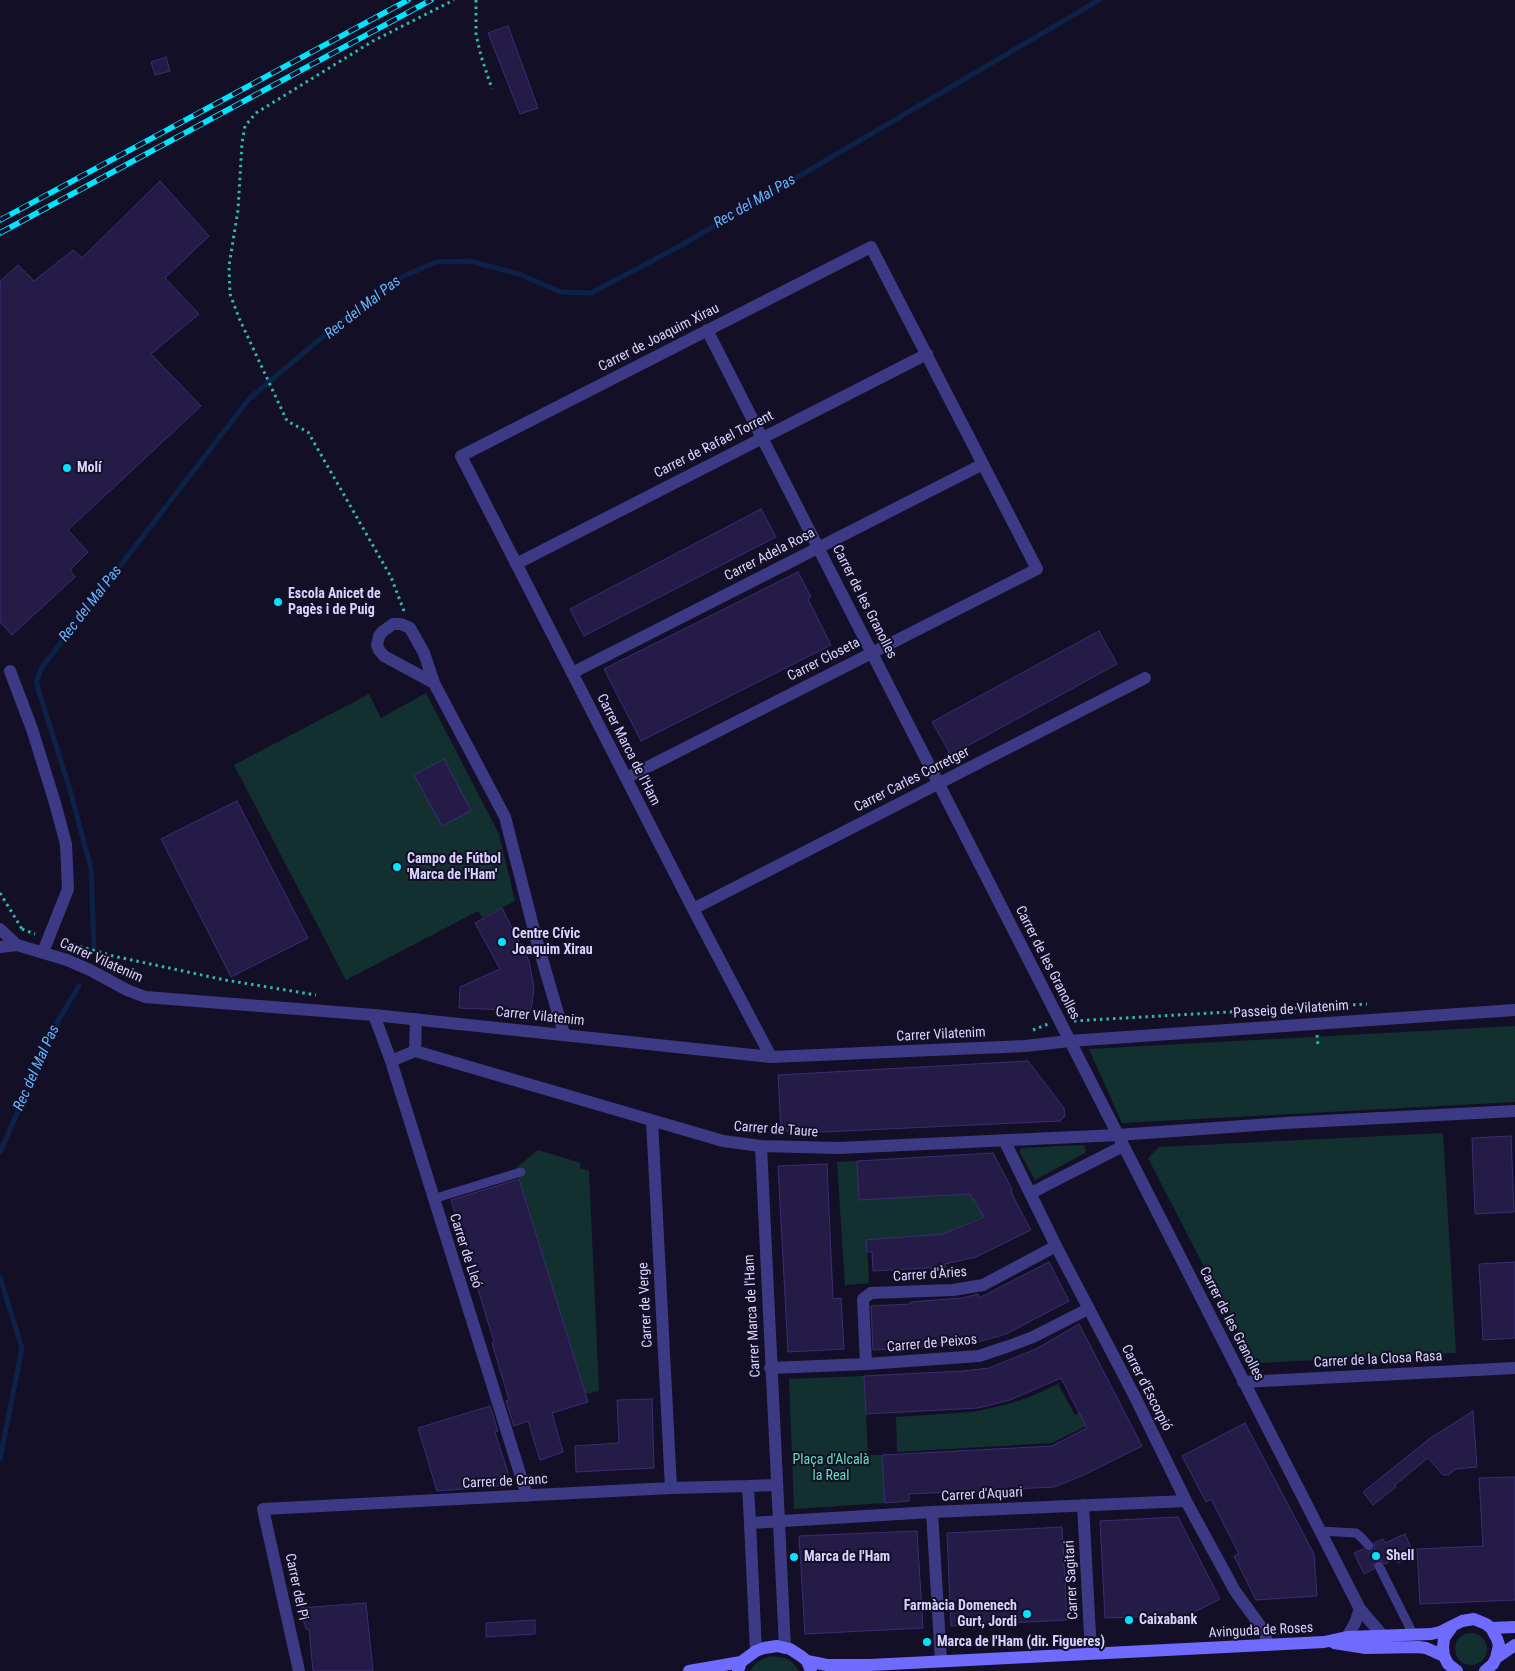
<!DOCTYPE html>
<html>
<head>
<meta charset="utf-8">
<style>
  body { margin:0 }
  canvas { display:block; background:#130f26 }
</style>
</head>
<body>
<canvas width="1515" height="1671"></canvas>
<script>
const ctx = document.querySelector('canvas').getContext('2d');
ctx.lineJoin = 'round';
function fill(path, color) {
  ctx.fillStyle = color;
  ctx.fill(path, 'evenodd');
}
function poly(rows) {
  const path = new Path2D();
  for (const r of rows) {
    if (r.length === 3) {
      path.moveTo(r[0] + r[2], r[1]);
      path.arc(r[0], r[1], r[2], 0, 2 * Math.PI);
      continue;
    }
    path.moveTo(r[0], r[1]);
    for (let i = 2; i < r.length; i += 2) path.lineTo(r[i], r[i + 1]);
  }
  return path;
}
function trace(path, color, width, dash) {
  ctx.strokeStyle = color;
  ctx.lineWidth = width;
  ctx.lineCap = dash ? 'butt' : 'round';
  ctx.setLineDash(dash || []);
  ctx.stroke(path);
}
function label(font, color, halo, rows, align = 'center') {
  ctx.font = font + ' "Roboto Condensed",sans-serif';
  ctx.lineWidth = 4;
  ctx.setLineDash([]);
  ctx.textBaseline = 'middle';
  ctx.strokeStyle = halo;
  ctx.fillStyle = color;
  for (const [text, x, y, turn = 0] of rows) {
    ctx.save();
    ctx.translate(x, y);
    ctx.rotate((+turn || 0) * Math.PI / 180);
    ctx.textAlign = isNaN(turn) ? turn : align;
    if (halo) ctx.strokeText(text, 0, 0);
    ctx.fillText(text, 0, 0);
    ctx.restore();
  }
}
fill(poly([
  [426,693,499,834,515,901,482,918,478,911,346,980,234,765,369,694,381,718],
  [1515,1026,1515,1102,1122,1123,1089,1049],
  [1443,1133,1456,1353,1259,1363,1251,1358,1148,1158,1159,1147],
  [1083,1145,1086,1150,1085,1153,1035,1180,1019,1151,1022,1148],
  [538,1150,581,1163,580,1168,589,1171,599,1391,586,1394,516,1168],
  [857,1161,859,1200,970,1194,978,1206,1012,1189,1016,1202,943,1234,867,1240,869,1283,845,1285,837,1162],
  [864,1376,868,1455,882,1455,885,1503,794,1509,789,1379],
  [1058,1384,1075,1415,1116,1395,1122,1408,1052,1443,897,1452,896,1417,973,1412,1008,1404,1030,1397],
  [1471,1649,16],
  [770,1656,785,1658,792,1662,799,1671,750,1671,756,1663,763,1659]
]), '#12302f');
trace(poly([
  [94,948,91,869,70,790,36,682,42,667,249,399,320,339,395,280,436,262,470,261,519,274,561,292,591,293,680,246,1099,0],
  [0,1152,58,1021,79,986],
  [0,1277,22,1348,0,1459]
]), '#0c2248', 5);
const building = poly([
  [508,26,538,108,520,114,488,33,508,26],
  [166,57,170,71,155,75,151,62,166,57],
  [160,181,209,236,165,278,199,314,151,354,201,406,68,530,88,552,70,570,75,577,12,635,0,622,0,281,18,265,34,281,73,250,82,258,160,181],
  [761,509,776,537,584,636,570,609,761,509],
  [798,572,811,597,808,599,831,645,641,741,604,669,798,572],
  [1099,631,1117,664,951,755,932,722,1099,631],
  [444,759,471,811,442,826,414,775,444,759],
  [237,801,308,938,231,977,161,839,237,801],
  [502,908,529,961,534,988,531,1011,459,1008,460,987,500,969,475,923,502,908],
  [1028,1061,1064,1108,1065,1116,1060,1121,821,1132,781,1131,778,1075,1028,1061],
  [1511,1136,1514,1212,1475,1214,1472,1138,1511,1136],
  [993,1153,1012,1189,1010,1191,1031,1230,976,1257,945,1264,946,1267,873,1271,872,1252,867,1252,866,1240,943,1234,984,1217,970,1194,859,1200,857,1161,993,1153],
  [827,1164,833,1299,841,1298,844,1349,788,1352,778,1166,827,1164],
  [519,1179,588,1402,552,1413,563,1452,540,1460,528,1421,514,1426,506,1401,509,1400,492,1343,494,1342,451,1200,519,1179],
  [1049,1262,1069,1301,1006,1334,974,1343,873,1350,871,1306,910,1304,910,1302,962,1298,978,1294,979,1298,1049,1262],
  [1515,1262,1515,1338,1483,1340,1479,1264,1515,1262],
  [1079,1324,1142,1446,1086,1474,1054,1487,909,1494,909,1501,885,1503,882,1455,1052,1446,1087,1428,1061,1378,1010,1400,978,1408,866,1414,864,1376,963,1371,989,1368,1036,1349,1079,1324],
  [652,1399,654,1468,576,1472,575,1446,619,1443,617,1400,652,1399],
  [490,1406,498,1431,495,1432,508,1473,499,1486,437,1491,418,1428,490,1406],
  [1473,1411,1477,1467,1456,1469,1448,1475,1443,1475,1428,1458,1395,1485,1396,1487,1373,1505,1363,1492,1429,1439,1473,1411],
  [1245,1423,1314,1554,1317,1596,1256,1600,1234,1556,1239,1554,1211,1499,1206,1502,1182,1456,1245,1423],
  [1515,1477,1515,1600,1420,1604,1417,1549,1483,1546,1479,1478,1515,1477],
  [1178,1517,1220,1599,1189,1615,1105,1618,1100,1521,1178,1517],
  [1062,1527,1067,1620,951,1626,947,1533,1062,1527],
  [917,1531,923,1628,805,1634,799,1536,917,1531],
  [1405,1534,1415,1556,1398,1563,1396,1558,1385,1564,1382,1561,1377,1560,1374,1563,1374,1569,1364,1574,1354,1553,1363,1549,1367,1552,1371,1552,1375,1548,1374,1543,1383,1539,1385,1543,1405,1534],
  [366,1603,373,1671,313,1671,309,1629,306,1629,300,1608,366,1603],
  [535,1620,535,1634,486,1637,486,1623,535,1620]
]);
fill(building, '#241b47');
trace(building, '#3b2d73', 1);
trace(poly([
  [476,0,476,34,481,56,492,89],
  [404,611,391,577,308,432,287,421,239,318,230,294,229,266,238,210,242,143,245,126,256,113,373,41,454,0],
  [0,893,22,929],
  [22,929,35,934],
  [61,941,113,956,225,980,316,995],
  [1074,1021,1367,1004],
  [1033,1030,1048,1024],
  [1317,1035,1318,1046]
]), '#2fb8b0', 3, [2.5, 4]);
trace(poly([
  [433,1199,521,1172],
  [1320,1531,1356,1533,1361,1537,1369,1546],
  [1379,1566,1413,1634]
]), '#3d3a85', 9);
trace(poly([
  [707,330,1360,1609,1382,1635],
  [516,564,927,354],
  [10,671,32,729,55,803,66,844,68,889,43,952],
  [572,673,983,464],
  [434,683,384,656,379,650,377,645,379,636,382,632,393,624,401,624,410,628,424,653,434,683,505,817,536,938,564,1034],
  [626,778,1037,569,871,247,461,456,626,778,693,909,771,1057],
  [693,909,1145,678],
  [0,929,17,945],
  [0,947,17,945,67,960,90,970,127,990,145,997,374,1015,771,1057,1025,1046,1069,1041,1515,1010],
  [374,1015,391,1061,527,1496],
  [415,1051,723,1141,761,1146,839,1148,1118,1135,1285,1123,1515,1111],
  [415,1051,416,1019],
  [391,1061,415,1051],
  [652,1121,671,1488],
  [1004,1140,1056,1246,1134,1395,1186,1501,1235,1591,1264,1631,1268,1645],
  [761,1146,785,1648],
  [1031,1193,1123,1146],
  [866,1364,863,1299,871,1293,953,1290,983,1285,1056,1246],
  [770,1368,866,1364,979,1356,1009,1346,1033,1337,1088,1309],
  [1243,1382,1515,1368],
  [777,1485,748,1486,750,1523,932,1512,1186,1501],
  [1083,1505,1091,1653],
  [932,1512,941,1661],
  [750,1523,756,1651],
  [1347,1637,1355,1623,1360,1609],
  [299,1671,263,1509,671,1488,748,1486]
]), '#3d3a85', 12);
trace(poly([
  [1452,1627,1444,1638,1443,1647,1444,1656,1448,1664,1457,1671],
  [1491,1628,1515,1627],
  [1334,1643,1366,1648,1418,1647,1426,1648,1444,1656],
  [1496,1658,1515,1645],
  [807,1661,827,1665,870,1665,1324,1642,1347,1637,1431,1634,1440,1632,1462,1621,1474,1619,1486,1624,1491,1628,1497,1639,1499,1645,1496,1658,1493,1664,1485,1671],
  [689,1671,741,1662],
  [738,1671,741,1662,756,1651,764,1648,777,1646,790,1649,801,1656,807,1661,811,1671]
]), '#6f6bff', 12);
const rail = poly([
  [0,220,408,0],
  [0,233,431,0]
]);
trace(rail, '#00e5ff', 5.5);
trace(rail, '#130f26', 4, [11]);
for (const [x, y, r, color] of [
  [67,468,5,"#00e5ff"],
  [278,602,5,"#00e5ff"],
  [397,867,5,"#00e5ff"],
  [502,942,5,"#00e5ff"],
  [1376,1556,5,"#00e5ff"],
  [794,1557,5,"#00e5ff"],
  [1027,1614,5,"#00e5ff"],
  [1129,1620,5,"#00e5ff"],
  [927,1642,5,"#00e5ff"]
]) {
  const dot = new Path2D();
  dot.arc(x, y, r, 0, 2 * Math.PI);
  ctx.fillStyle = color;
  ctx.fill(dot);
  trace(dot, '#130f26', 2);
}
label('14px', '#d9d4ff', '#130f26', [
  ["Carrer de Joaquim Xirau",659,338,-27],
  ["Carrer de Rafael Torrent",714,445,-27],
  ["Carrer Adela Rosa",770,555,-27],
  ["Carrer de les Granolles",864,602,63],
  ["Carrer Closeta",824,660,-27],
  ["Carrer Marca de l'Ham",628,750,63],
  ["Carrer Carles Corretger",912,780,-27],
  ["Carrer Vilatenim",101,961,24],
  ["Carrer de les Granolles",1047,963,63],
  ["Passeig de Vilatenim",1291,1010,-4],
  ["Carrer Vilatenim",540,1017,6],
  ["Carrer Vilatenim",941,1035,-3],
  ["Carrer de Taure",776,1130,4],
  ["Carrer de Lleó",465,1251,72],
  ["Carrer d'Àries",930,1275,-4],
  ["Carrer de Verge",646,1305,-93],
  ["Carrer Marca de l'Ham",753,1316,-93],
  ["Carrer de les Granolles",1231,1324,63],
  ["Carrer de Peixos",932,1344,-5],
  ["Carrer de la Closa Rasa",1378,1360,-3],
  ["Carrer d'Escorpió",1146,1388,63],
  ["Carrer de Cranc",505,1482,-3],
  ["Carrer d'Aquari",982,1495,-3],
  ["Carrer Sagitari",1072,1580,-93],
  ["Carrer del Pi",296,1587,78],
  ["Avinguda de Roses",1261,1631,-3]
]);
label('bold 14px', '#d9d4ff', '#130f26', [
  ["Molí",77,468],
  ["Escola Anicet de",288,594],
  ["Pagès i de Puig",288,610],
  ["Campo de Fútbol",407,859],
  ["'Marca de l'Ham'",407,875],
  ["Centre Cívic",512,934],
  ["Joaquim Xirau",512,950],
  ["Shell",1386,1556],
  ["Marca de l'Ham",804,1557],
  ["Farmàcia Domenech",1017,1606,"right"],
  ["Gurt, Jordi",1017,1622,"right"],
  ["Caixabank",1139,1620],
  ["Marca de l'Ham (dir. Figueres)",937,1642]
], 'left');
label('14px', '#5fe0c0', '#130f26', [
  ["Plaça d'Alcalà",831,1460],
  ["la Real",831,1476]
]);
label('italic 15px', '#62b6ff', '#130f26', [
  ["Rec del Mal Pas",755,202,-30],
  ["Rec del Mal Pas",363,308,-38],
  ["Rec del Mal Pas",91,604,-52],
  ["Rec del Mal Pas",37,1068,-66]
]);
</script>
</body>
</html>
